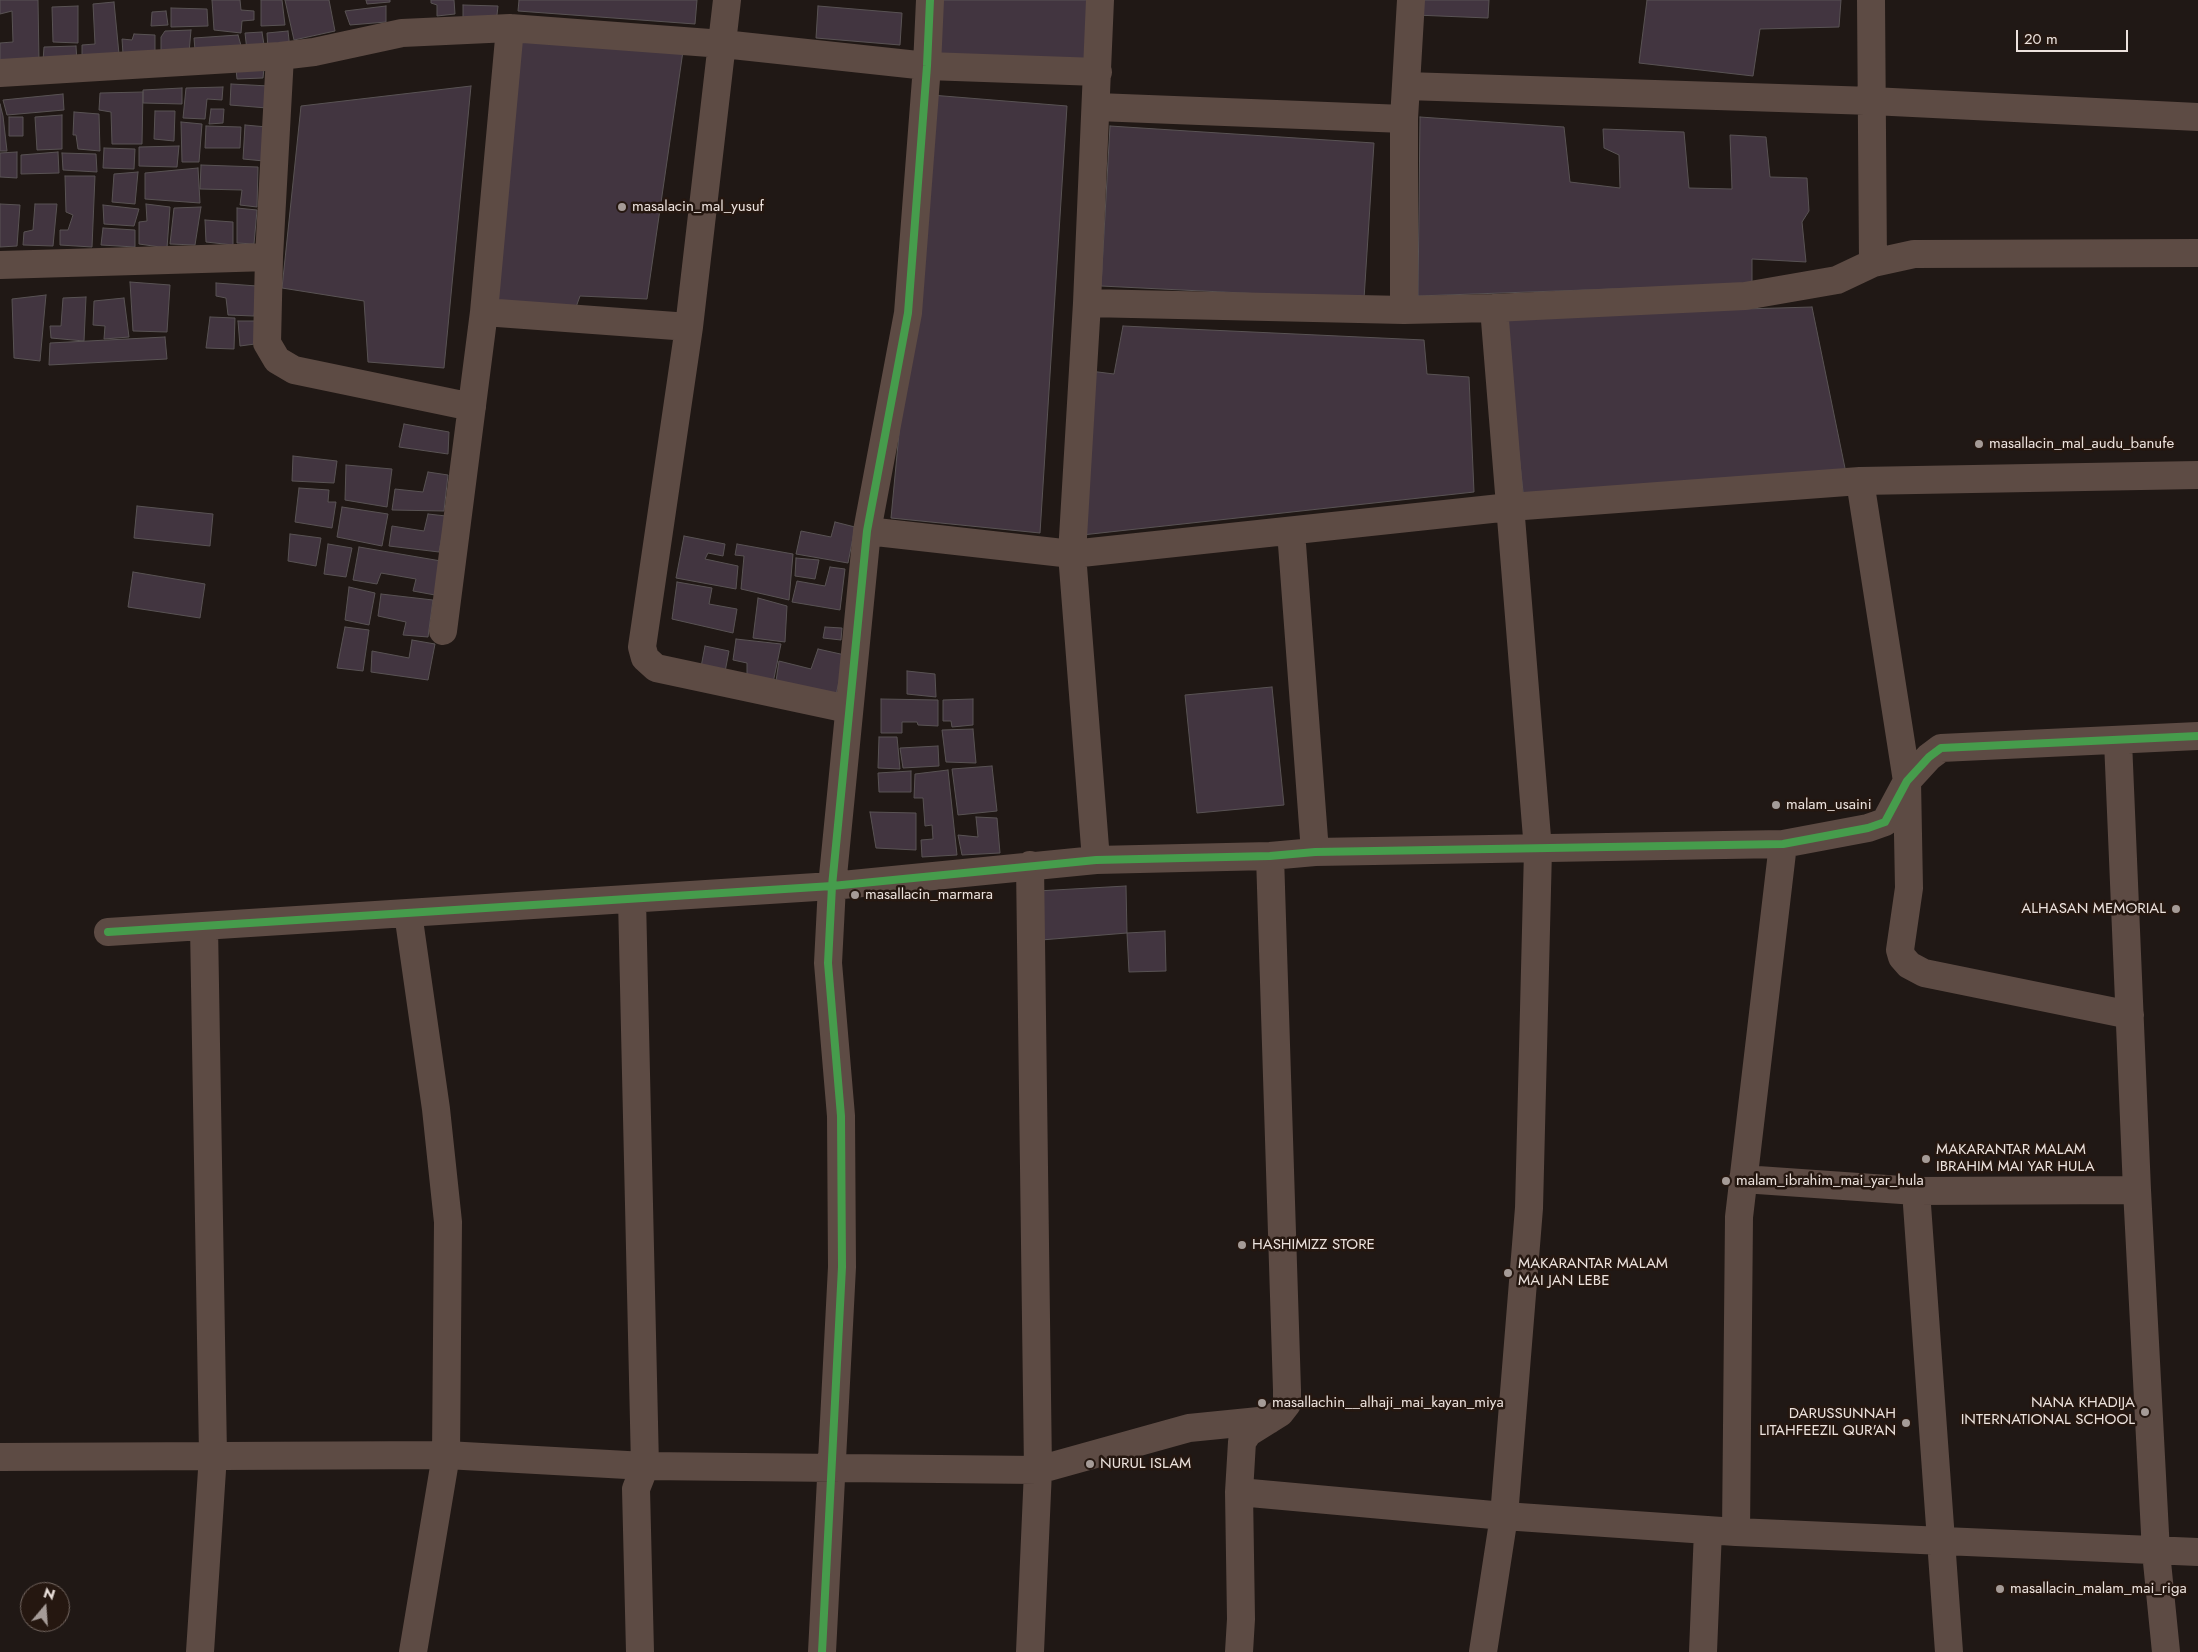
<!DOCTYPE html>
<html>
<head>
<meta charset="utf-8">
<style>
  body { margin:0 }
  #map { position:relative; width:2198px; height:1652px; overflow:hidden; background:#201815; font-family:Jost,sans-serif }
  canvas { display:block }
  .north { position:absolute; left:20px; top:1582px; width:50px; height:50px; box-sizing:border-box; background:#251710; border:1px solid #756862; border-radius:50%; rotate:18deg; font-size:14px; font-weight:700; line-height:20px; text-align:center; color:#ece2dd }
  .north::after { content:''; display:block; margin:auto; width:18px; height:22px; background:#a59b97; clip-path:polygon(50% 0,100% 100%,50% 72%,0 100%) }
  .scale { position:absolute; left:2016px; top:30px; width:112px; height:22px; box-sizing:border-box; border:2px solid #ece2dd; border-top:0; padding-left:6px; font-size:15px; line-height:18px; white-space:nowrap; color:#ece2dd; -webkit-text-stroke:4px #251710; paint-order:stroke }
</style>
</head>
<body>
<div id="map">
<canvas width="2198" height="1652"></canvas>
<div class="north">N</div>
<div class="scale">20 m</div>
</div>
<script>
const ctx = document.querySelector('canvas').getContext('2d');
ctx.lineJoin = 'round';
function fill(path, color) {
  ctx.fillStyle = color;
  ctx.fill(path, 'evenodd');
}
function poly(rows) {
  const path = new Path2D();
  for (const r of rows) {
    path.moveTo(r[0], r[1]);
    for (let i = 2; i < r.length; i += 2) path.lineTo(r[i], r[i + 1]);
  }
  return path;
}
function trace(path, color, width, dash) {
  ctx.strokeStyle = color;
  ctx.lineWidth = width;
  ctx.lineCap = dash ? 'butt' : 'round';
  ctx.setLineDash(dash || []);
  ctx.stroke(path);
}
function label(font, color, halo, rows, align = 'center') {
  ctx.font = font + ' Jost,sans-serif';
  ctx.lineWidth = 5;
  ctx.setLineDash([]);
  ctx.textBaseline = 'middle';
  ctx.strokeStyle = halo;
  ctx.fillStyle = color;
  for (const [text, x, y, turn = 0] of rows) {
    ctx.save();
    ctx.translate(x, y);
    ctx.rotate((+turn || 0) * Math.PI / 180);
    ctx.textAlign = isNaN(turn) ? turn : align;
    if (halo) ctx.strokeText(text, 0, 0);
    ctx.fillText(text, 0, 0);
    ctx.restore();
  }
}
const building = poly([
  [0,0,38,0,39,62,0,65,0,43,13,42,12,11,0,14,0,0],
  [212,0,240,0,241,10,254,11,254,20,242,21,241,33,214,30,212,0],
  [261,0,282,0,285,25,261,26,261,0],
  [285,0,329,0,335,31,294,40,285,0],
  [366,0,390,0,390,2,367,4,366,0],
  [431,0,454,0,455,14,437,16,437,5,431,3,431,0],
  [519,0,697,0,695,24,518,11,519,0],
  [936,0,1087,0,1091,63,933,57,936,0],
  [1416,0,1489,0,1488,18,1415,15,1416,0],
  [1647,0,1841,0,1839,27,1760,29,1753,76,1639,63,1647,0],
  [114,2,119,54,82,58,82,45,95,44,93,4,114,2],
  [463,5,498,6,496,24,463,22,463,5],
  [78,6,78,43,53,42,52,7,78,6],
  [386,6,386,22,350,25,345,11,386,6],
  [818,6,902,13,900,45,816,38,818,6],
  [171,8,207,9,208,26,171,27,171,8],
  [166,11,168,25,151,26,152,12,166,11],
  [191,30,189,53,161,55,161,37,165,31,191,30],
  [288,31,290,49,268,50,267,33,288,31],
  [262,32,265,51,247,51,245,33,262,32],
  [134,34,155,35,155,56,123,54,122,39,132,40,134,34],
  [238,35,242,49,195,50,194,38,238,35],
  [522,38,683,51,647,299,580,296,575,310,490,305,522,38],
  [76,46,77,62,43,61,44,47,76,46],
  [264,68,263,78,237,79,236,69,264,68],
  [231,84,269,86,267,108,230,105,231,84],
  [471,86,444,368,368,362,364,301,282,288,301,106,471,86],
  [223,87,222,100,207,99,205,119,183,118,186,88,223,87],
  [182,88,182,104,143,103,143,90,182,88],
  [143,92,142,144,112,144,111,112,99,110,100,93,143,92],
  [63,94,64,110,7,115,3,100,63,94],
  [931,95,1067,106,1040,533,891,518,931,95],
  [0,104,3,116,7,151,0,151,0,104],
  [211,109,224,109,223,123,209,124,211,109],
  [155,111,175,111,174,141,154,139,155,111],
  [74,112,99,114,100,151,78,149,76,135,73,135,74,112],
  [62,115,62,149,37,150,35,117,62,115],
  [9,117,23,117,23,136,9,136,9,117],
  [1420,117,1564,127,1570,182,1620,188,1619,155,1604,148,1603,129,1684,132,1689,188,1732,189,1730,135,1766,137,1770,177,1807,178,1809,211,1802,222,1806,262,1752,259,1752,284,1418,296,1420,117],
  [181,122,202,124,199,162,182,162,181,122],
  [245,125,267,127,264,161,243,159,245,125],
  [206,126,241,127,240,148,205,148,206,126],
  [1110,126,1374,143,1364,299,1101,286,1110,126],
  [179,146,177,167,139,166,139,147,179,146],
  [104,148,135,149,134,169,103,168,104,148],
  [17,152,17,178,0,177,0,153,17,152],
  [58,152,59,173,21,174,21,155,58,152],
  [62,153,96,154,97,172,63,170,62,153],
  [201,165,258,167,257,207,240,205,242,190,200,189,201,165],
  [198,168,200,203,145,199,145,173,198,168],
  [138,172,135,204,112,202,114,174,138,172],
  [65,176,95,176,92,247,60,245,60,230,68,230,73,215,66,212,65,176],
  [0,204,20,205,17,246,0,247,0,204],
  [35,204,57,204,53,246,23,245,24,232,33,230,35,204],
  [146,204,170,207,167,248,139,244,139,222,147,221,146,204],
  [103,205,139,209,134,226,104,224,103,205],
  [201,207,195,245,170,244,174,208,201,207],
  [237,208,257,210,254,244,237,243,237,208],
  [205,220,233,222,233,245,206,242,205,220],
  [103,228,135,230,135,247,101,245,103,228],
  [130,282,170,285,167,332,133,331,130,282],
  [216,283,257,286,254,316,228,315,226,298,216,296,216,283],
  [46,295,40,361,14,358,12,299,46,295],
  [86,297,84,341,51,338,50,326,61,326,63,298,86,297],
  [124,298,129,337,104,339,105,326,93,325,94,301,124,298],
  [1812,307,1846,473,1524,501,1504,316,1812,307],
  [210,317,235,318,234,349,206,348,210,317],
  [238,321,255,321,255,344,240,346,238,321],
  [1123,326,1424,340,1427,374,1469,377,1474,492,1082,535,1090,371,1114,374,1123,326],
  [165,337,167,359,49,365,50,343,165,337],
  [404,424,449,432,448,454,399,447,404,424],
  [293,456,337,461,334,483,292,481,293,456],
  [346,465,392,469,387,507,345,500,346,465],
  [428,472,448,475,444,511,392,510,395,489,423,492,428,472],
  [299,488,329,490,328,502,336,502,332,528,295,522,299,488],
  [137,506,213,514,210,546,134,538,137,506],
  [342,507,388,514,382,546,337,537,342,507],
  [428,514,446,516,439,552,389,546,392,526,424,531,428,514],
  [835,522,855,527,848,563,796,554,801,531,831,537,835,522],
  [290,534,321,538,316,566,288,561,290,534],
  [684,536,725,544,723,556,708,553,705,559,738,566,736,589,676,578,684,536],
  [328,544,352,548,346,577,324,574,328,544],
  [737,544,793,554,789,600,741,589,744,556,735,555,737,544],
  [359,547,441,561,435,595,413,591,416,579,381,573,377,584,353,580,359,547],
  [796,558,819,560,815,579,795,576,796,558],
  [830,567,845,569,840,610,792,602,797,581,825,586,830,567],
  [133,572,205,584,200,618,128,607,133,572],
  [677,582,712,588,709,604,737,609,733,633,672,619,677,582],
  [349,587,375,593,369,625,345,620,349,587],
  [381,594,433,600,428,637,403,635,406,622,378,616,381,594],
  [758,598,787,606,785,642,753,638,758,598],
  [345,627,369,630,363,671,337,668,345,627],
  [825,627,842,628,841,640,823,638,825,627],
  [736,639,781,644,773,683,747,678,747,663,733,660,736,639],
  [412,640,435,644,428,680,371,672,372,651,409,658,412,640],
  [705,646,729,651,725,672,701,667,705,646],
  [818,649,845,655,836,695,776,681,779,661,811,669,818,649],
  [907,671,935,674,936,697,907,694,907,671],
  [1272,687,1284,805,1197,813,1185,695,1272,687],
  [881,699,938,700,938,726,918,725,917,722,902,722,902,733,881,733,881,699],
  [973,699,973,725,952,727,951,721,943,721,943,700,973,699],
  [973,729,976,763,946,762,942,730,973,729],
  [879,737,897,737,900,769,878,768,879,737],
  [938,746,939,766,903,768,900,748,938,746],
  [992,766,997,811,958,815,952,769,992,766],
  [948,770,957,855,922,857,921,840,933,839,932,825,925,826,923,798,914,798,915,774,948,770],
  [911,771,911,792,879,792,878,773,911,771],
  [870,812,916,813,916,850,876,848,870,812],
  [976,817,997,818,1000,853,962,855,958,835,978,837,976,817],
  [1126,886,1127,933,1041,940,1037,891,1126,886],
  [1165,931,1166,971,1129,972,1127,933,1165,931]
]);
fill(building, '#423540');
trace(building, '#595354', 1);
trace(poly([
  [727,0,689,327,642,647,645,658,656,668,848,709],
  [1871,0,1873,263],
  [280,56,269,257,267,343,277,360,294,370,472,407],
  [0,73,280,56,314,52,402,33,510,28,723,44,927,66,1098,72],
  [1406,86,1872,101,2198,117],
  [1097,107,1404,119],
  [0,265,269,257],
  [1087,303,1404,310,1494,308,1745,296,1837,280,1873,263,1914,254,2198,253],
  [1404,310,1404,119,1411,0],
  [484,312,689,327],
  [1860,481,1907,781,1909,888,1900,950,1902,957,1909,965,1924,973,2130,1015],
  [867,531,1072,554,1510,507,1860,481,2198,475],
  [1291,531,1315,852],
  [443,631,484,312,510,28],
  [2118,741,2137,1190,2156,1552,2166,1652],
  [1096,860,1072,554,1087,303,1100,0],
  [632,899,645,1466,636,1489,640,1652],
  [408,913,436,1109,448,1222,446,1455,413,1652],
  [108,932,832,886,1096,860,1270,856,1315,852,1783,844,1868,828,1885,822,1907,781,1929,757,1941,748,2198,736],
  [1743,1179,1916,1191,2137,1190],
  [1916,1191,1949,1652],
  [0,1457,446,1455,645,1466,1038,1470,1189,1428,1269,1420],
  [1239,1492,1504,1516,1736,1532,2198,1552],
  [1736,1532,1739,1217,1783,844],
  [200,1652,213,1455,204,926],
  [822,1652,842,1267,841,1116,828,963,832,886,867,531,908,313,927,66,930,0],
  [1030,1652,1038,1470,1030,865],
  [1239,1652,1241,1619,1239,1492,1242,1442,1248,1433,1280,1413,1287,1404,1287,1390,1270,856],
  [1483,1652,1504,1516,1529,1208,1538,850,1494,308],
  [1703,1652,1708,1530]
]), '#5d4b44', 28);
trace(poly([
  [108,932,832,886,1096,860,1270,856,1315,852,1783,844,1868,828,1885,822,1907,781,1929,757,1941,748,2198,736],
  [822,1652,842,1267,841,1116,828,963,832,886,867,531,908,313,927,66,930,0]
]), '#469c4c', 8);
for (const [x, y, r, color] of [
  [622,207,5,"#a59b97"],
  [1979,444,5,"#a59b97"],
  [1776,805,5,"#a59b97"],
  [855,895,5,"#a59b97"],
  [2176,909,5,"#a59b97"],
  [1926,1159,5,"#a59b97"],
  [1726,1181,5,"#a59b97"],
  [1242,1245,5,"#a59b97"],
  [1508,1273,5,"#a59b97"],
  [1262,1403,5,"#a59b97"],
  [2145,1412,5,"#a59b97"],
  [1906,1423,5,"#a59b97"],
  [1090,1464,5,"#a59b97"],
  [2000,1589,5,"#a59b97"]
]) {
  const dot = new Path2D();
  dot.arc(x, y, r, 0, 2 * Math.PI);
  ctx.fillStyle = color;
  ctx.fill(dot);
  trace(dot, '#251710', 2);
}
label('15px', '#ece2dd', '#251710', [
  ["masalacin_mal_yusuf",632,207],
  ["masallacin_mal_audu_banufe",1989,444],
  ["malam_usaini",1786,805],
  ["masallacin_marmara",865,895],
  ["ALHASAN MEMORIAL",2166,909,"right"],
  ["MAKARANTAR MALAM",1936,1150],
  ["IBRAHIM MAI YAR HULA",1936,1167],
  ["malam_ibrahim_mai_yar_hula",1736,1181],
  ["HASHIMIZZ STORE",1252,1245],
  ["MAKARANTAR MALAM",1518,1264],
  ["MAI JAN LEBE",1518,1281],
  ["masallachin__alhaji_mai_kayan_miya",1272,1403],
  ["NANA KHADIJA",2135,1403,"right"],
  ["INTERNATIONAL SCHOOL",2135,1420,"right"],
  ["DARUSSUNNAH",1896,1414,"right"],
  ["LITAHFEEZIL QUR'AN",1896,1431,"right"],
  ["NURUL ISLAM",1100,1464],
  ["masallacin_malam_mai_riga",2010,1589]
], 'left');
</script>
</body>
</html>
